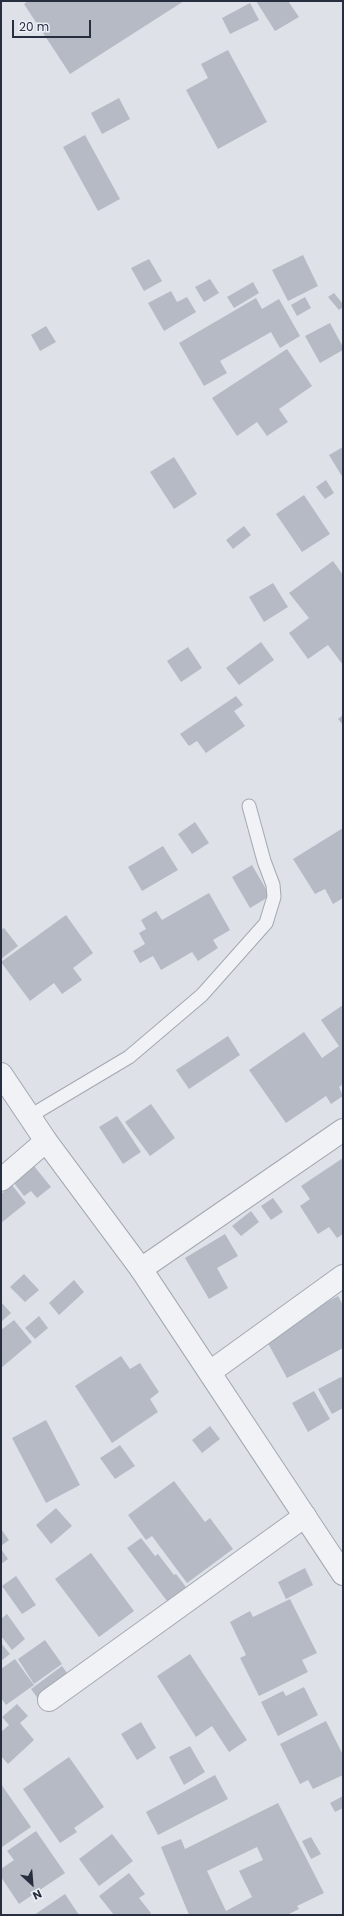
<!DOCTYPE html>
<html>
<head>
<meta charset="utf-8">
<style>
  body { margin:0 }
  #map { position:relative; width:344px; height:1916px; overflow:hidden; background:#dee1e8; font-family:Poppins,sans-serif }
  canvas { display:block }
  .frame { position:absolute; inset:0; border:2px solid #272e40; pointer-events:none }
  .north { position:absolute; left:12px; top:1864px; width:40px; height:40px; -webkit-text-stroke:3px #edf0f6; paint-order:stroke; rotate:154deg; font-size:11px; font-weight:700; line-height:16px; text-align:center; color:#272e40 }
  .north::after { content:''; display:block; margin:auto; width:14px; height:18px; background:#272e40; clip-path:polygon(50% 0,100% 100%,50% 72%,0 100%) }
  .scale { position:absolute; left:12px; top:20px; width:79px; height:18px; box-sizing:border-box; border:2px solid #272e40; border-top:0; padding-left:5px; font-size:12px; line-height:14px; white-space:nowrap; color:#272e40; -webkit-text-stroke:3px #edf0f6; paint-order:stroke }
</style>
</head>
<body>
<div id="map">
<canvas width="344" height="1916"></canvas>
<div class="frame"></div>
<div class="north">N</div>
<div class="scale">20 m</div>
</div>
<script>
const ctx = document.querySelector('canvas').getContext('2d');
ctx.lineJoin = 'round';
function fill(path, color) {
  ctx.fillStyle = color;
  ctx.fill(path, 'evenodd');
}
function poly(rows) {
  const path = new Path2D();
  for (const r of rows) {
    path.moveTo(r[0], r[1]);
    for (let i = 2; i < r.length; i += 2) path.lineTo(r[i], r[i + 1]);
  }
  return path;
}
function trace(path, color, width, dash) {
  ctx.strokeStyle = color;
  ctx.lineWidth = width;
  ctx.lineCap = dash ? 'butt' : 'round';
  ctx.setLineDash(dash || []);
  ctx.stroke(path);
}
fill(poly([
  [28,1,184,1,70,74,24,4],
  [256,1,288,1,299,17,275,31],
  [250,3,259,20,230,34,222,18],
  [228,50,267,122,218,149,186,90,208,78,201,64],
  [119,98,130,119,102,134,91,113],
  [85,135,120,199,98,211,63,147],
  [303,255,318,286,288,301,272,270],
  [149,259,162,281,144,291,131,268],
  [210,279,219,293,204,302,195,287],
  [253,282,259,293,234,308,227,297],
  [171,291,177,302,187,297,196,312,164,331,148,303],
  [334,293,343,304,343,307,339,310,328,297],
  [305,297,311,308,297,316,291,305],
  [256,298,262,309,279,299,300,336,280,348,271,332,220,361,227,373,204,386,179,343],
  [330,323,343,347,343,350,320,363,305,336],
  [46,326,56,342,40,351,31,335],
  [287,349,312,386,279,409,288,422,267,436,257,422,237,436,212,398],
  [343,447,343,478,329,455],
  [174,457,197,494,174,509,150,472],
  [326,480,334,493,325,499,316,487],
  [304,495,330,534,302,552,276,514],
  [244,526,251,535,233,549,226,540],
  [333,561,343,575,343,665,328,645,308,659,289,633,309,618,289,593],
  [273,583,288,607,264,622,249,597],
  [261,642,274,660,239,685,226,668],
  [188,647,202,668,181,682,167,661],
  [236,696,243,705,234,711,245,726,206,753,197,741,189,746,180,734],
  [343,715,343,725,338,719],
  [195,822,209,843,192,854,178,834],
  [343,828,343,898,333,904,325,889,315,894,293,859],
  [163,846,178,870,142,891,128,867],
  [252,865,270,896,250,908,232,877],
  [209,893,230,930,213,940,218,948,198,961,192,952,161,970,153,956,140,963,133,951,145,944,139,933,146,929,141,920,156,911,162,920],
  [66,915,93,953,73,968,82,980,62,994,54,983,30,1001,1,962],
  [4,928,18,946,1,959,1,930],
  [343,1005,343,1084,339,1087,343,1096,331,1104,326,1096,286,1123,249,1070,304,1032,322,1058,339,1046,321,1020],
  [228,1036,240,1055,189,1089,176,1070],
  [151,1104,175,1138,150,1156,125,1122],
  [117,1116,141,1152,123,1164,99,1127],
  [343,1158,343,1234,337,1238,329,1227,318,1234,300,1206,310,1199,301,1186],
  [34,1166,51,1187,37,1198,31,1191,24,1196,14,1183],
  [12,1185,26,1203,1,1223,1,1194],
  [273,1198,283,1212,271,1220,261,1206],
  [251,1211,259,1222,241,1236,232,1226],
  [225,1234,238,1256,217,1268,228,1288,209,1299,185,1258],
  [24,1274,39,1290,25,1302,10,1287],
  [74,1280,84,1292,59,1315,49,1303],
  [338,1296,343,1305,343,1348,287,1378,264,1336],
  [1,1302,11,1313,1,1322],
  [39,1316,48,1328,35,1339,25,1328],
  [14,1320,32,1342,1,1368,1,1330],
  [121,1356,130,1369,140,1363,159,1392,150,1399,158,1412,112,1443,75,1386],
  [341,1377,343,1380,343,1408,332,1414,318,1389],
  [314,1391,330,1419,308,1432,292,1403],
  [46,1420,80,1485,46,1503,12,1438],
  [210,1426,220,1439,202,1453,192,1440],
  [120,1445,135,1466,115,1479,100,1458],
  [174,1481,205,1522,210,1518,233,1549,187,1583,152,1536,146,1540,128,1515],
  [56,1508,72,1526,51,1544,36,1525],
  [1,1529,9,1540,1,1546],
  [141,1538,155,1556,158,1554,174,1575,176,1574,186,1587,167,1601,127,1548],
  [1,1549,8,1559,1,1564],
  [91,1553,134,1611,99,1637,55,1579],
  [305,1568,313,1585,286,1599,278,1582],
  [16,1576,36,1605,22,1614,2,1586],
  [290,1599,317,1653,302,1660,308,1672,259,1696,240,1658,246,1655,230,1622,250,1611,253,1617],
  [7,1614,25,1639,12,1650,1,1636,1,1619],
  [45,1640,62,1664,34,1684,18,1659],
  [1,1643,10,1654,1,1661],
  [190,1654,247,1740,229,1752,212,1726,196,1737,157,1676],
  [15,1659,34,1685,6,1705,1,1698,1,1669],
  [62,1666,70,1677,39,1700,31,1689],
  [304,1687,318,1715,278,1736,261,1702,283,1691,286,1696],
  [17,1704,28,1716,20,1723,34,1740,8,1764,1,1756,1,1732,9,1725,2,1717],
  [326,1721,343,1755,343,1775,313,1789,308,1780,300,1784,280,1744],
  [141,1722,156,1748,137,1760,121,1734],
  [190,1746,205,1772,184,1785,169,1757],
  [69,1757,104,1807,74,1828,77,1832,60,1843,23,1789],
  [215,1775,228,1799,158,1835,146,1812],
  [1,1784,31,1827,2,1847,1,1846],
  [343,1796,343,1808,335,1812,330,1803],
  [278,1803,324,1893,297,1906,299,1909,287,1915,189,1915,161,1847,181,1839,185,1849],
  [257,1847,263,1860,239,1871,252,1897,226,1911,207,1871],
  [36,1831,65,1873,19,1904,1,1877,1,1869,14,1860,7,1851],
  [112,1834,133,1861,99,1886,79,1859],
  [311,1837,321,1854,311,1859,302,1841],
  [129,1873,145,1894,139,1898,151,1913,149,1915,114,1915,99,1896],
  [65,1894,79,1915,34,1915]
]), '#b5bac5');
const service = poly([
  [30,1116,129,1057,202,995,266,923,274,897,273,885,264,861,249,806]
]);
const minor = poly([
  [1,1180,46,1141],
  [141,1269,343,1130],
  [210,1372,343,1276],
  [49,1700,305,1516]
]);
const tertiary = poly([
  [1,1074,46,1141,141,1269,343,1574]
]);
trace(service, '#a3a8b2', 15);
trace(minor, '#a3a8b2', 24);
trace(tertiary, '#a3a8b2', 24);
trace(service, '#f1f2f6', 13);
trace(minor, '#f1f2f6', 22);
trace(tertiary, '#f1f2f6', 22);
</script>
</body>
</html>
